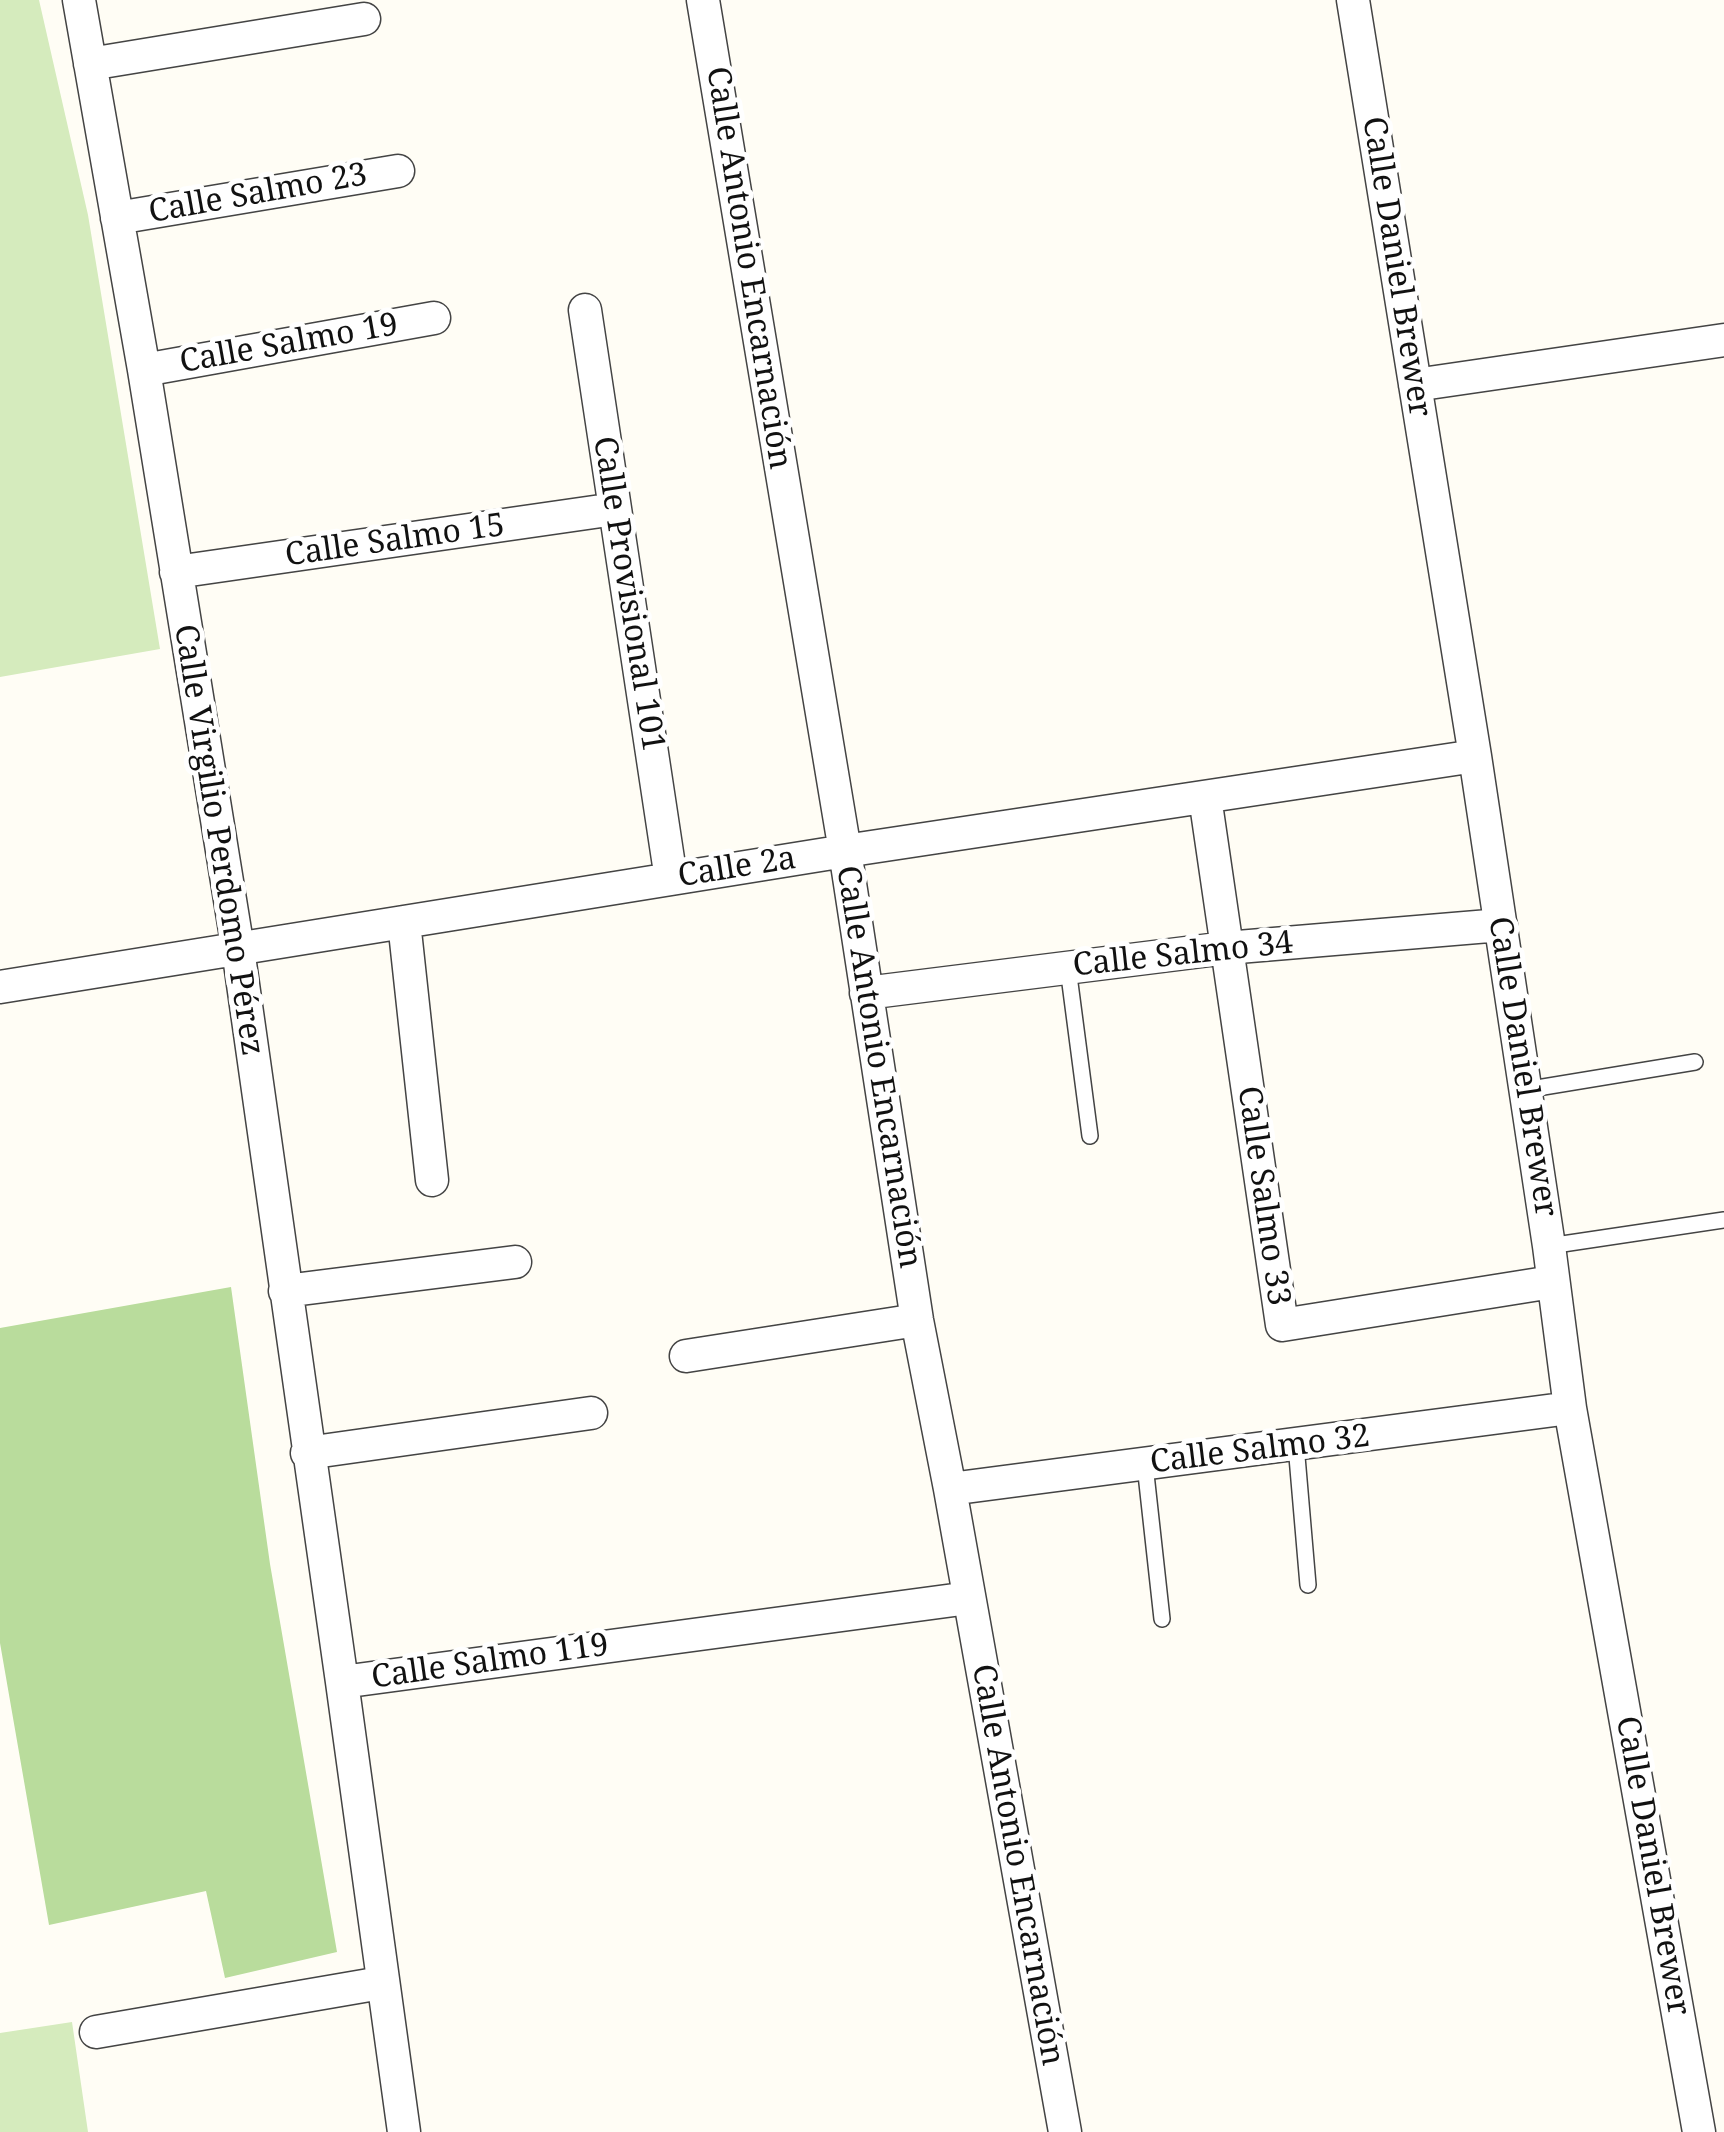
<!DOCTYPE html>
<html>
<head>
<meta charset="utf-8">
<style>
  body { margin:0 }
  canvas { display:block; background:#fffdf5 }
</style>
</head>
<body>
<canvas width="1724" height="2132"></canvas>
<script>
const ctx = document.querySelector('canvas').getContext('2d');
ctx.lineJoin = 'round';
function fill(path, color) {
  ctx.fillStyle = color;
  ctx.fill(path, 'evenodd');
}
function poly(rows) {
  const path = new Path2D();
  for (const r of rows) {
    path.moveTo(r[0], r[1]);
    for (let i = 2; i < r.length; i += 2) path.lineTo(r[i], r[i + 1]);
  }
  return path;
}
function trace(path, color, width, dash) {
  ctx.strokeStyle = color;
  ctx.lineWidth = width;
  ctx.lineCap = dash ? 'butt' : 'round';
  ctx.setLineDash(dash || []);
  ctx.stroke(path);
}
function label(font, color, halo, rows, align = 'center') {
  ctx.font = font + ' "Noto Serif",serif';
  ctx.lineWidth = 10;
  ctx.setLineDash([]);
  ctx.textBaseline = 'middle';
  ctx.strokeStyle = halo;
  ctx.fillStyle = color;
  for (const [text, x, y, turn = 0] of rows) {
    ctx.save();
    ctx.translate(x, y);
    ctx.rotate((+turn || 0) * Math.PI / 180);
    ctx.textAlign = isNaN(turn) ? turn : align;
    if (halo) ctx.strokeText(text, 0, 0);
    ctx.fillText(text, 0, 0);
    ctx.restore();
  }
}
fill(poly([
  [0,0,39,0,88,215,160,649,0,677],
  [72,2022,88,2132,0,2132,0,2033]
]), '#d5ebbd');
fill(poly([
  [231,1287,270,1564,337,1952,225,1978,206,1891,49,1925,0,1643,0,1328]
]), '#b9dc9c');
const service = poly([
  [1068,968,1090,1136],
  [1525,1090,1695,1062],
  [1549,1246,1724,1220],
  [1296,1445,1308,1585],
  [1145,1465,1162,1619]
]);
const minor = poly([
  [79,0,144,370,238,949,342,1682],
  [703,0,845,851,917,1320,950,1489,1065,2132],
  [1353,0,1475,756,1549,1246,1570,1408,1699,2132],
  [90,64,364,19],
  [117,218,398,171],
  [585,310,671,879],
  [144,370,434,318],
  [1415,385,1724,340],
  [176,572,615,509],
  [1205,797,1282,1325,1552,1282],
  [404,922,432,1180],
  [0,987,845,851,1475,756],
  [866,993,1226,948,1501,925],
  [285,1291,515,1262],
  [686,1356,917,1320],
  [307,1453,591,1413],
  [950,1489,1570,1408],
  [96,2032,381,1983],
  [404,2132,342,1682,969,1598]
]);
trace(service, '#444', 18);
trace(minor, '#444', 35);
trace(service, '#fff', 15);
trace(minor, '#fff', 32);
label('32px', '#111', '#fff', [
  ["Calle Salmo 23",258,194,-10],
  ["Calle Daniel Brewer",1396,267,81],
  ["Calle Antonio Encarnación",748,268,81],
  ["Calle Salmo 19",289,344,-10],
  ["Calle Salmo 15",395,541,-8],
  ["Calle Provisional 101",628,594,81],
  ["Calle Virgilio Perdomo Pérez",218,840,81],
  ["Calle 2a",737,868,-9],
  ["Calle Salmo 34",1183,955,-6],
  ["Calle Antonio Encarnación",878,1067,81],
  ["Calle Daniel Brewer",1522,1067,81],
  ["Calle Salmo 33",1263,1196,82],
  ["Calle Salmo 32",1260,1450,-7],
  ["Calle Salmo 119",490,1662,-8],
  ["Calle Antonio Encarnación",1017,1865,80],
  ["Calle Daniel Brewer",1652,1866,80]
]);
</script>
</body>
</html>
